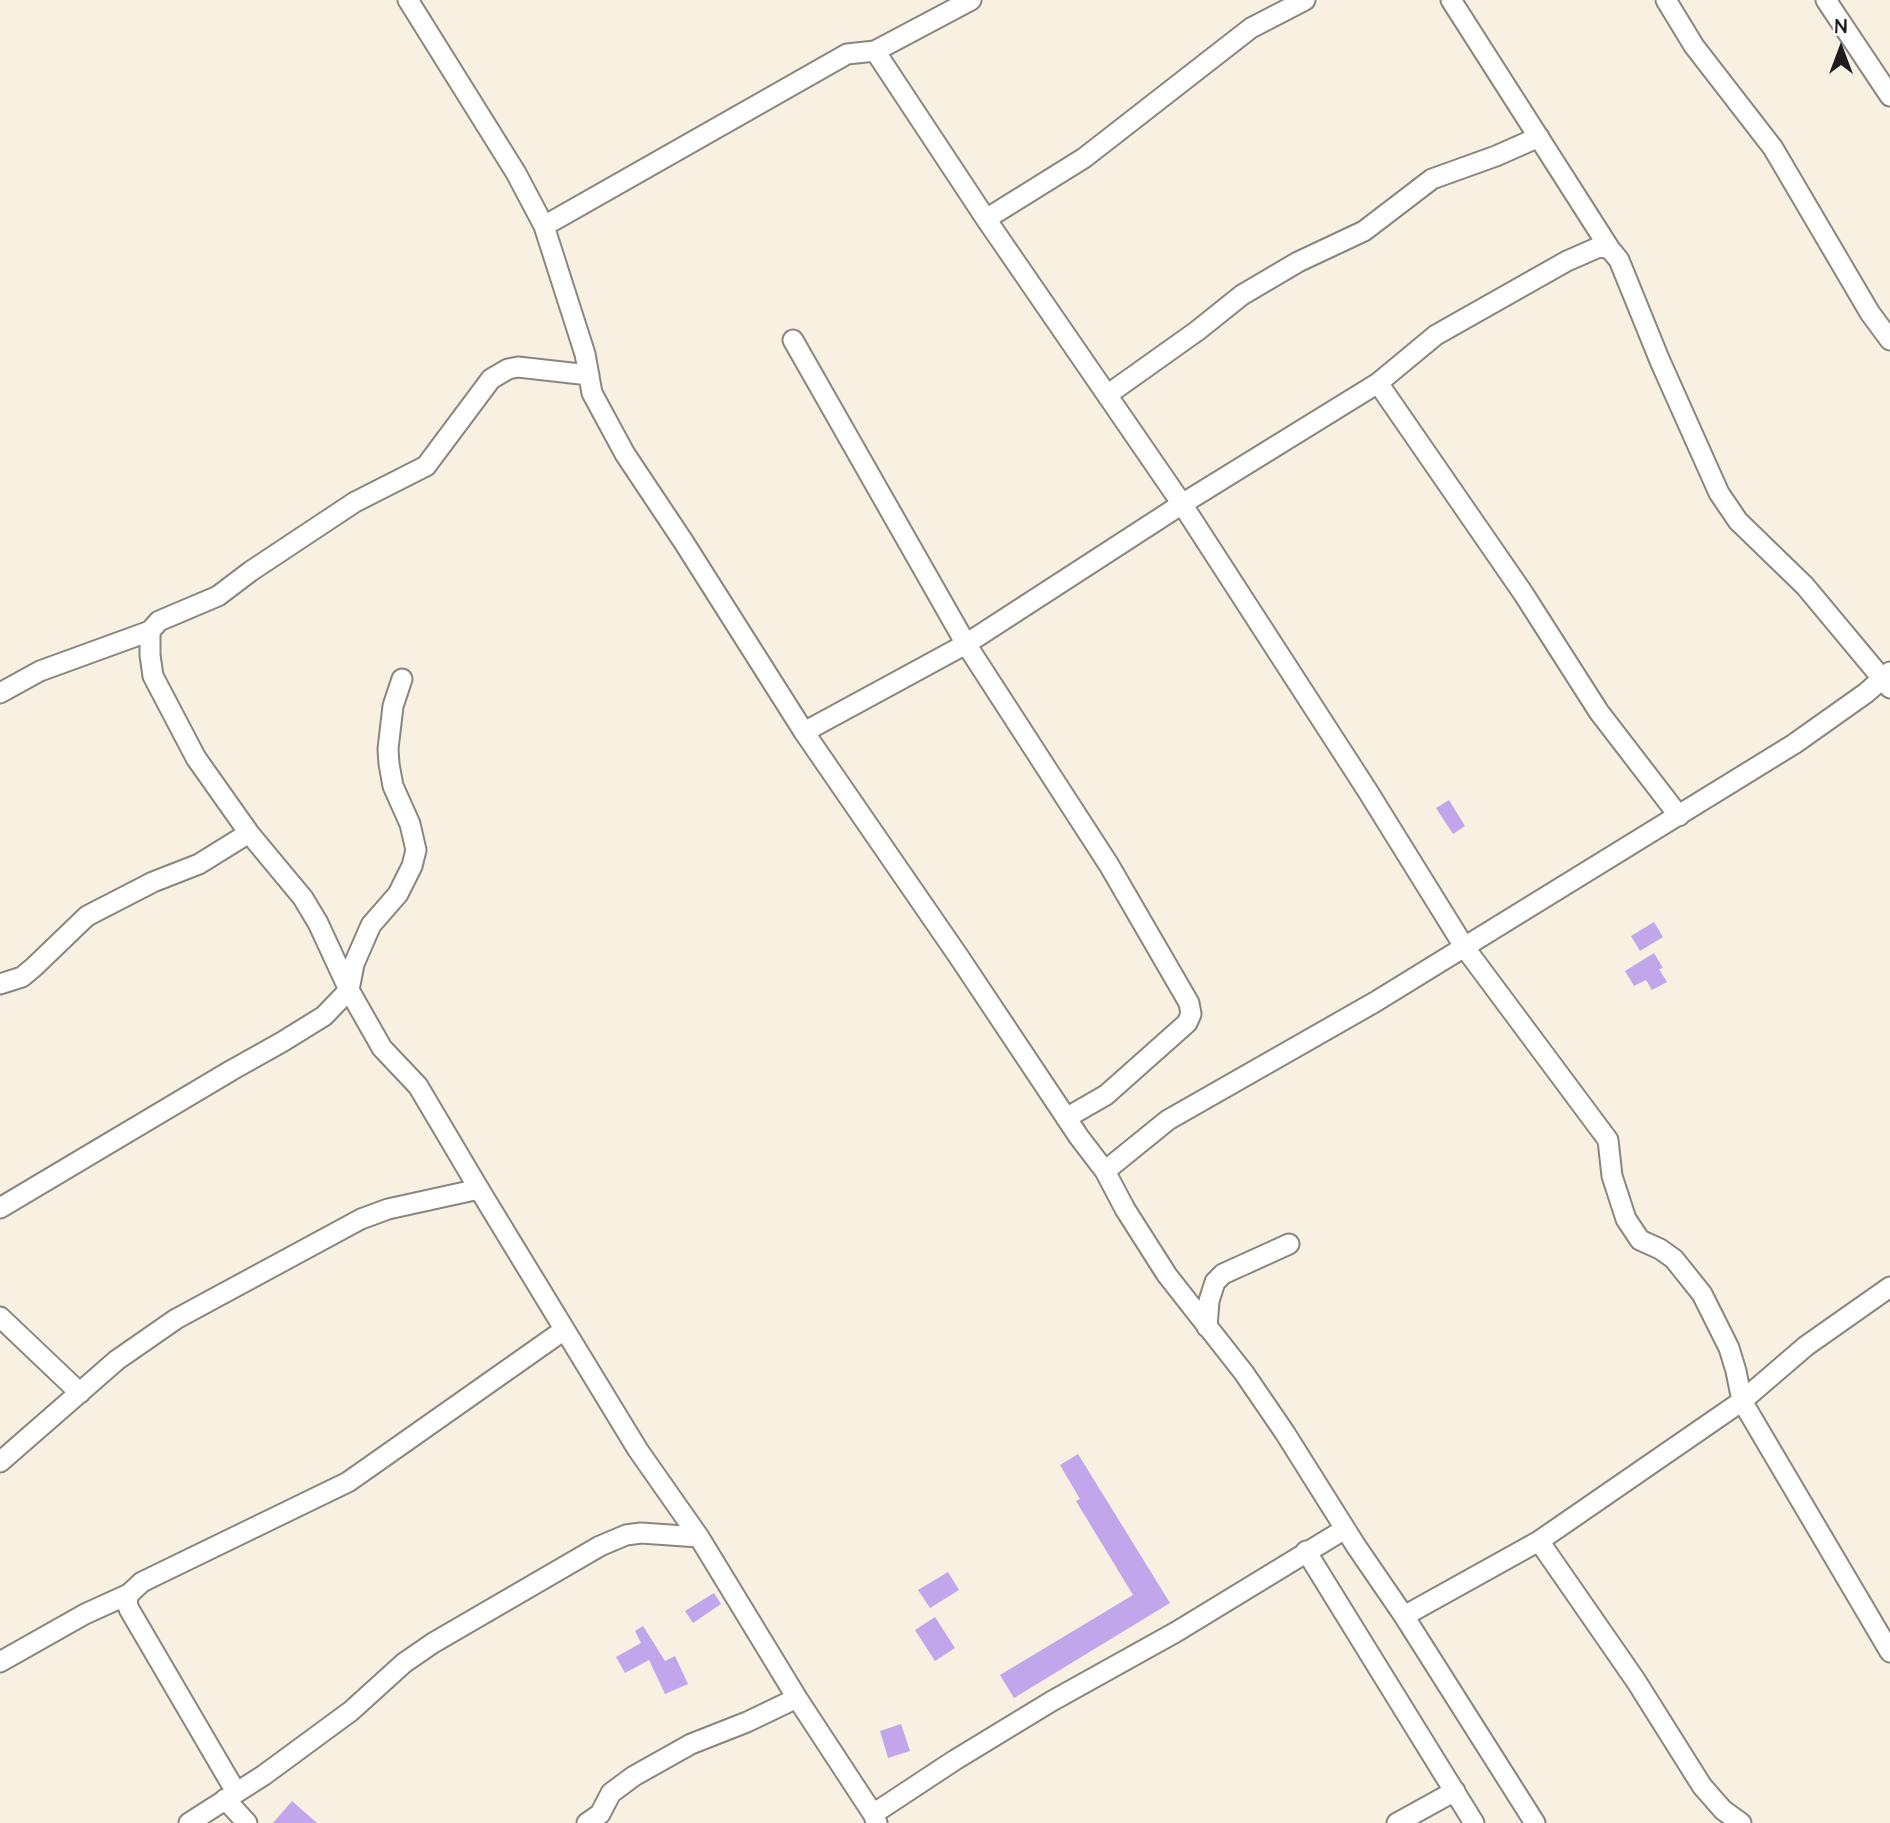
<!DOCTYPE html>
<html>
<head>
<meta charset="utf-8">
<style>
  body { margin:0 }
  #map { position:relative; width:1890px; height:1823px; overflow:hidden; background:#f8f0e1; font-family:"Architects Daughter",sans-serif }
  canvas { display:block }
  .north { position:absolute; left:1806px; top:14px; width:70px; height:70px; -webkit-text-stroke:5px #fff; paint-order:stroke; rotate:0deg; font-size:19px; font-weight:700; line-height:28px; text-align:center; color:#1c1c1c }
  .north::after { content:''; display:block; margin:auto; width:24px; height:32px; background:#1c1c1c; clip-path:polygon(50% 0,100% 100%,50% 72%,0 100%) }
</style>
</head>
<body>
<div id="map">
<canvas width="1890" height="1823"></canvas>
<div class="north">N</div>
</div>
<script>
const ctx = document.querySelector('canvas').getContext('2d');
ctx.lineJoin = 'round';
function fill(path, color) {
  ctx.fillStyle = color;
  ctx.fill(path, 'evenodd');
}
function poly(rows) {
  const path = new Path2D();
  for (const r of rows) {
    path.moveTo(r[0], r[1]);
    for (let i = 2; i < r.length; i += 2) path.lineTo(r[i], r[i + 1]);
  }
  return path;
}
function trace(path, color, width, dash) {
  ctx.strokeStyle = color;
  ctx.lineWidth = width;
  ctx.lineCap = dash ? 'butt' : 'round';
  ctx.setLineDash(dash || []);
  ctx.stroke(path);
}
fill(poly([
  [1449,800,1465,826,1453,834,1436,808],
  [1654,922,1663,937,1640,951,1631,936],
  [1654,953,1663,968,1659,969,1667,982,1652,990,1646,980,1634,986,1625,971],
  [1078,1454,1170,1603,1014,1698,1000,1675,1133,1595,1076,1501,1080,1499,1060,1465],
  [948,1572,959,1590,930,1608,918,1590],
  [714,1593,721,1604,693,1623,685,1611],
  [935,1617,955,1648,935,1661,915,1630],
  [643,1626,665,1661,675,1656,688,1684,665,1694,649,1660,625,1673,616,1657,641,1643,635,1631],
  [901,1724,910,1751,888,1758,880,1731],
  [292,1801,317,1823,273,1823]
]), '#c2a6eb');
const minor = poly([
  [408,0,516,173,544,226,585,354,592,393,625,454,683,541,804,732,959,957,1079,1137,1105,1171,1125,1209,1167,1275,1244,1373,1285,1433,1356,1546,1404,1616,1535,1823],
  [1451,0,1610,249],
  [1666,0,1694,46,1773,148,1870,313,1890,340],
  [1826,0,1890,96],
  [875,51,986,219,1182,504,1367,790,1465,948,1608,1140,1612,1176,1626,1219,1640,1240,1660,1249,1674,1259,1702,1294,1729,1348,1736,1371,1742,1401,1890,1652],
  [986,219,1084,158,1251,28,1305,0],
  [544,226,847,54,875,51,971,0],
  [793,340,966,644,1182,504,1378,383,1436,335,1567,261,1599,247,1610,249,1619,260,1660,361,1719,493,1738,521,1805,586,1890,688],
  [589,375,518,367,508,369,491,379,426,466,355,502,251,571,218,596,159,621,150,631,150,655,153,676,196,758,249,833,303,898,318,923,349,990,382,1048,418,1086,479,1189,638,1450,699,1537,797,1698,873,1814,877,1823],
  [1378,383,1523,593,1599,712,1679,816],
  [1107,395,1197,331,1242,295,1298,262,1364,231,1432,179,1496,156,1539,137],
  [0,693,40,671,150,631],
  [804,732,966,644,1109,865,1189,1003,1191,1014,1187,1023,1106,1095,1066,1118],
  [0,984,22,977,34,967,87,916,153,882,199,864,249,833],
  [1105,1171,1168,1120,1375,1002,1794,744,1866,693,1890,672],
  [0,1208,232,1070,282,1042,324,1016,349,990,354,964,371,925,398,894,412,866,416,850,410,824,393,786,389,764,388,749,393,706,402,679],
  [0,1317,80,1393],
  [1207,1327,1209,1301,1215,1282,1223,1274,1289,1244],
  [0,1462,117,1360,176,1319,361,1219,388,1209,479,1189],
  [1539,1541,1636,1681,1702,1786,1723,1810,1741,1823],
  [1306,1551,1474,1823],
  [1404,1616,1539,1541,1742,1401,1806,1346,1890,1287],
  [0,1662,85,1614,129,1594],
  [236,1792,129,1609,127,1602,129,1594,142,1582,348,1482,564,1330],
  [225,1799,247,1823],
  [873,1814,955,1760,1052,1701,1176,1632,1345,1529],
  [189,1823,264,1775,351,1711,404,1663,433,1643,600,1546,626,1535,641,1533,699,1537],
  [587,1823,600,1814,611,1793,634,1776,691,1744,747,1722,797,1698],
  [1397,1823,1455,1791]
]);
trace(minor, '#8a867e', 23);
trace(minor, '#fff', 19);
</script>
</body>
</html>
